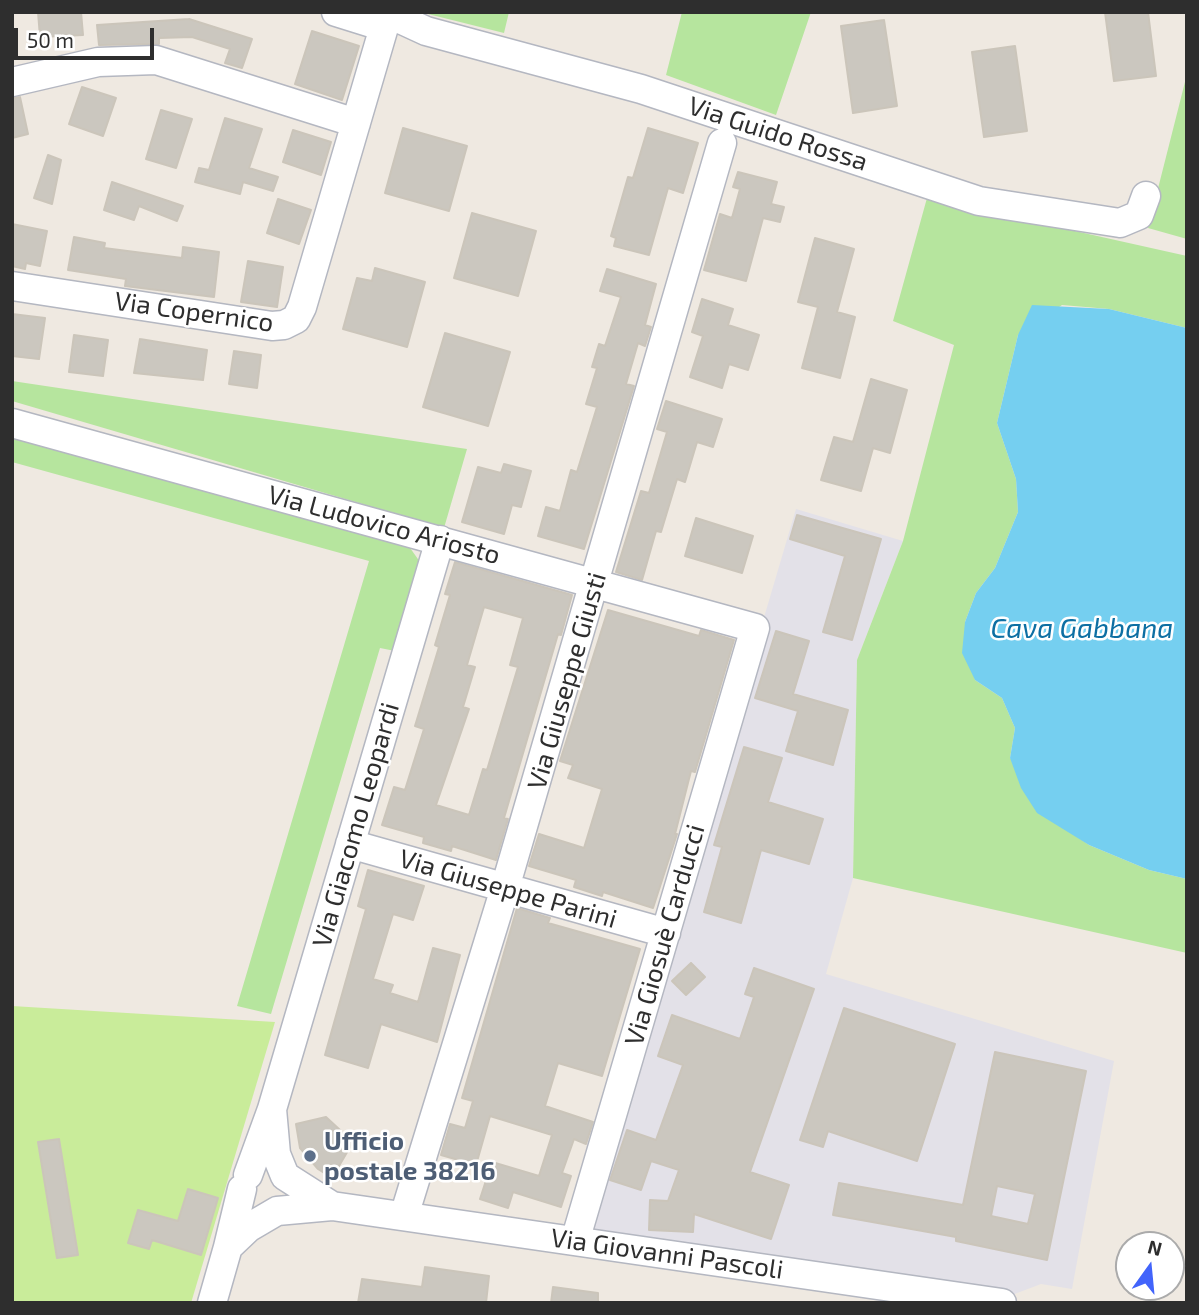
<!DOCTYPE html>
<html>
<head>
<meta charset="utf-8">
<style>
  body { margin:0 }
  #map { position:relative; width:1199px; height:1315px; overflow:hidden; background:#efe9e1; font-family:"Exo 2",sans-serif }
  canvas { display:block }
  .frame { position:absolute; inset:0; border:14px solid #2e2e2e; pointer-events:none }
  .north { position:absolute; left:1115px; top:1231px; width:70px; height:70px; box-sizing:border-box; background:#fff; border:2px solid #ababab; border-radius:50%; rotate:15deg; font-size:19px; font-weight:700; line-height:28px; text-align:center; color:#2e2e2e }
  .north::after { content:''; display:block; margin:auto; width:24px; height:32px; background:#4264fb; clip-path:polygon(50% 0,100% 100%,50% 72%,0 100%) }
  .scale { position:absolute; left:14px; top:28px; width:140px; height:32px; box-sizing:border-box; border:4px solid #2e2e2e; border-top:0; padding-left:9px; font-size:21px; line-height:24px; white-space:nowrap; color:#2e2e2e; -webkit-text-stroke:5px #fff; paint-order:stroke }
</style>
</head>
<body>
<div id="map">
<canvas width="1199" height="1315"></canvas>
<div class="frame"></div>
<div class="north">N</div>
<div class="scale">50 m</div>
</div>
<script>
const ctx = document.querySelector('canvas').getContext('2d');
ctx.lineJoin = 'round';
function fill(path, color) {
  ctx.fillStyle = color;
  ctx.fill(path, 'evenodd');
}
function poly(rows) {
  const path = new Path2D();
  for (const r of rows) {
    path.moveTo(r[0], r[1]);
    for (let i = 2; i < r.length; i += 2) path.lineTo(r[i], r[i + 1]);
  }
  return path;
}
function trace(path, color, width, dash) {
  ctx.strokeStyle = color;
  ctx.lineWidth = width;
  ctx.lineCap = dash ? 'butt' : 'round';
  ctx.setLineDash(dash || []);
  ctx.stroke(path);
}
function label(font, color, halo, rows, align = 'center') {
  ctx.font = font + ' "Exo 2",sans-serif';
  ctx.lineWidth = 5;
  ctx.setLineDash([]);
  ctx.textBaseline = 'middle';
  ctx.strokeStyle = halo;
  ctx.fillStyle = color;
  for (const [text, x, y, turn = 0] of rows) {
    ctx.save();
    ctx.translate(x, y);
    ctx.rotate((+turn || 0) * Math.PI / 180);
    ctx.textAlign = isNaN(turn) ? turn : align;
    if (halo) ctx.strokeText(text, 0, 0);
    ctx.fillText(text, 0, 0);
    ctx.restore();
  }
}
fill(poly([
  [796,509,903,541,857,660,853,878,826,974,1114,1061,1072,1289,1041,1284,1004,1298,581,1238]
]), '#e3e1e8');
fill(poly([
  [420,12,509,12,504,33],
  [682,12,811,12,776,115,666,75],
  [1187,74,1187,239,1148,228],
  [927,198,1187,256,1187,328,1109,309,1062,305,1018,335,997,423,1016,479,1018,512,995,568,976,593,965,622,975,680,1002,698,1015,728,1010,758,1065,828,1089,845,1149,870,1187,879,1187,953,853,878,857,660,903,541,954,345,893,321],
  [12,381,467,449,444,528,12,401],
  [12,434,408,545,420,562,395,651,380,648,271,1014,237,1006,369,561,12,462]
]), '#b6e59e');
fill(poly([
  [12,1006,275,1022,191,1303,12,1303]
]), '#c9ec9a');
fill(poly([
  [1032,305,1109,309,1187,328,1187,879,1149,870,1089,845,1037,813,1021,788,1010,758,1015,728,1002,698,975,680,962,653,965,622,976,593,995,568,1018,512,1016,479,997,423,1018,335]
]), '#75cff0');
const building = poly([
  [38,12,81,12,83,35,40,37,38,12],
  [1105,12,1148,12,1156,76,1114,81,1105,12],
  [189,19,252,39,242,68,225,63,230,49,192,37,159,38,159,44,99,45,97,25,189,19],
  [884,20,897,106,853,113,841,26,884,20],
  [312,31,359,46,342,100,295,84,312,31],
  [1015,46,1027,131,984,137,972,52,1015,46],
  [82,87,116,98,103,136,69,124,82,87],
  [20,97,28,134,12,138,12,98,20,97],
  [161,110,192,119,176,168,146,159,161,110],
  [225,118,262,129,249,168,278,177,273,191,243,182,240,194,195,182,199,168,209,170,225,118],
  [403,128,467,146,449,211,385,193,403,128],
  [648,128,698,143,683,193,668,188,649,255,614,246,616,238,611,236,628,177,633,178,648,128],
  [293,130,331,142,321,175,283,162,293,130],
  [48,155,61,160,52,204,34,198,48,155],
  [738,172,777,182,771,204,784,207,780,222,763,218,746,281,704,270,720,214,732,218,740,189,733,187,738,172],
  [112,182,183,206,177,221,139,206,134,220,104,210,112,182],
  [278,199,311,210,299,244,267,233,278,199],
  [472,213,536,231,518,296,454,278,472,213],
  [12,224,47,231,40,266,26,263,25,269,12,266,12,224],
  [74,237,105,243,104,248,182,258,183,247,219,252,214,297,125,286,126,279,68,270,74,237],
  [815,238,854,249,837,312,855,317,840,378,802,368,818,307,798,302,815,238],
  [248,261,283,267,277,307,241,302,248,261],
  [375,268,425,282,407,347,343,329,357,278,372,281,375,268],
  [607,269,656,284,645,325,651,327,645,346,638,343,626,384,634,386,584,549,538,536,546,507,560,511,571,470,577,472,597,407,586,404,597,368,592,367,599,344,605,346,621,297,600,291,607,269],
  [702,299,733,309,728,325,759,335,748,370,729,364,722,388,690,377,703,336,692,332,702,299],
  [12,314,45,318,39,359,12,356,12,314],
  [445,333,510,352,488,426,423,407,445,333],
  [74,335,108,340,103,376,69,372,74,335],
  [140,339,207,350,203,380,134,373,140,339],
  [234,351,261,355,257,388,229,384,234,351],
  [871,379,907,390,890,453,873,448,861,491,821,480,834,437,853,442,871,379],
  [666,401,722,419,713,447,697,442,685,482,677,479,661,532,656,531,642,580,616,572,641,491,649,493,667,432,657,429,666,401],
  [504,464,531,471,521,507,512,505,504,534,462,522,478,467,501,473,504,464],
  [797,515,881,539,852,640,823,632,845,556,790,539,797,515],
  [696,518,753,536,742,573,685,556,696,518],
  [455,562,572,595,561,635,558,634,504,818,508,819,496,860,452,846,451,851,423,843,424,837,382,825,394,787,405,790,424,729,415,726,439,647,435,645,450,595,445,594,455,562],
  [484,607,523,618,510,665,518,667,487,770,483,769,469,815,436,805,469,709,463,707,475,667,467,665,484,607],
  [608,610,699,636,701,630,734,640,695,772,691,771,675,834,677,834,653,908,603,892,602,896,574,887,576,880,529,866,539,834,584,848,602,789,568,778,573,765,560,761,608,610],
  [776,631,809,641,793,694,848,710,833,765,786,751,798,711,755,698,776,631],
  [744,747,782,758,768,802,823,819,809,864,761,850,741,923,704,912,722,847,714,845,744,747],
  [368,870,424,886,413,920,393,914,373,979,393,985,390,993,418,1002,433,948,460,955,437,1042,381,1024,368,1068,325,1055,366,909,358,906,368,870],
  [517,908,550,918,548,923,640,949,602,1076,558,1063,545,1106,593,1122,586,1144,574,1139,562,1173,571,1176,561,1207,513,1192,508,1208,480,1199,492,1162,539,1176,552,1135,490,1116,476,1165,441,1155,450,1124,465,1128,473,1101,462,1098,517,908],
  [691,963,705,977,686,995,672,981,691,963],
  [754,968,814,989,750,1172,789,1185,771,1239,694,1214,693,1232,649,1230,650,1200,668,1201,679,1170,651,1161,641,1190,610,1180,627,1130,656,1140,683,1065,658,1056,672,1015,740,1039,754,997,745,994,754,968],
  [844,1008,955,1044,917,1161,828,1131,823,1147,800,1140,844,1008],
  [995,1052,1086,1071,1047,1260,956,1241,956,1237,833,1215,839,1183,963,1205,995,1052],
  [997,1186,1035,1194,1028,1224,991,1216,997,1186],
  [326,1117,353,1142,332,1178,318,1169,300,1148,296,1124,326,1117],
  [59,1139,78,1255,57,1258,38,1142,59,1139],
  [188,1189,218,1198,201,1255,152,1240,149,1249,128,1243,138,1210,178,1221,188,1189],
  [425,1267,489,1276,486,1303,358,1303,362,1279,422,1287,425,1267],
  [553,1287,598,1293,598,1303,551,1303,553,1287]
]);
fill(building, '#cbc7bf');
trace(building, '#cbc5ba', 2);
const minor = poly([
  [336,12,384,27],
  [400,19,426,31,641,89,979,201,1120,223,1139,215,1146,196],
  [12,82,98,62,156,60,356,123],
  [12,286,272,326,284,325,296,319,302,307,384,27],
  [12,423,755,628,575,1241],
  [350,844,666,933],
  [272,1109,440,540],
  [248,1175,272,1109,276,1154,285,1176,332,1206],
  [242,1189,228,1247,248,1228,277,1211,332,1206,1002,1303],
  [404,1216,505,888,722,143],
  [212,1303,228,1247]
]);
trace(minor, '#b4b7c1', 31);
trace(minor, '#fff', 28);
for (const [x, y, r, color] of [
  [310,1156,7,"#5c6f8a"]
]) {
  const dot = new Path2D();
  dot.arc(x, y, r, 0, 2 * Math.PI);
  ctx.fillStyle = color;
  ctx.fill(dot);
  trace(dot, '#fff', 2.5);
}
label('26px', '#2e2e2e', '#fff', [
  ["Via Guido Rossa",778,134,18],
  ["Via Copernico",194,312,8],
  ["Via Ludovico Ariosto",384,525,15],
  ["Via Giuseppe Giusti",567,681,-74],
  ["Via Giacomo Leopardi",356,825,-74],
  ["Via Giuseppe Parini",508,889,16],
  ["Via Giosuè Carducci",665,935,-74],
  ["Via Giovanni Pascoli",667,1254,8]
]);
label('bold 26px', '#4e5e75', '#fff', [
  ["Ufficio",324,1141],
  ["postale 38216",324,1171]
], 'left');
label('italic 28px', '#0d6fa3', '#fff', [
  ["Cava Gabbana",1082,629]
]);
</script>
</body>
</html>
